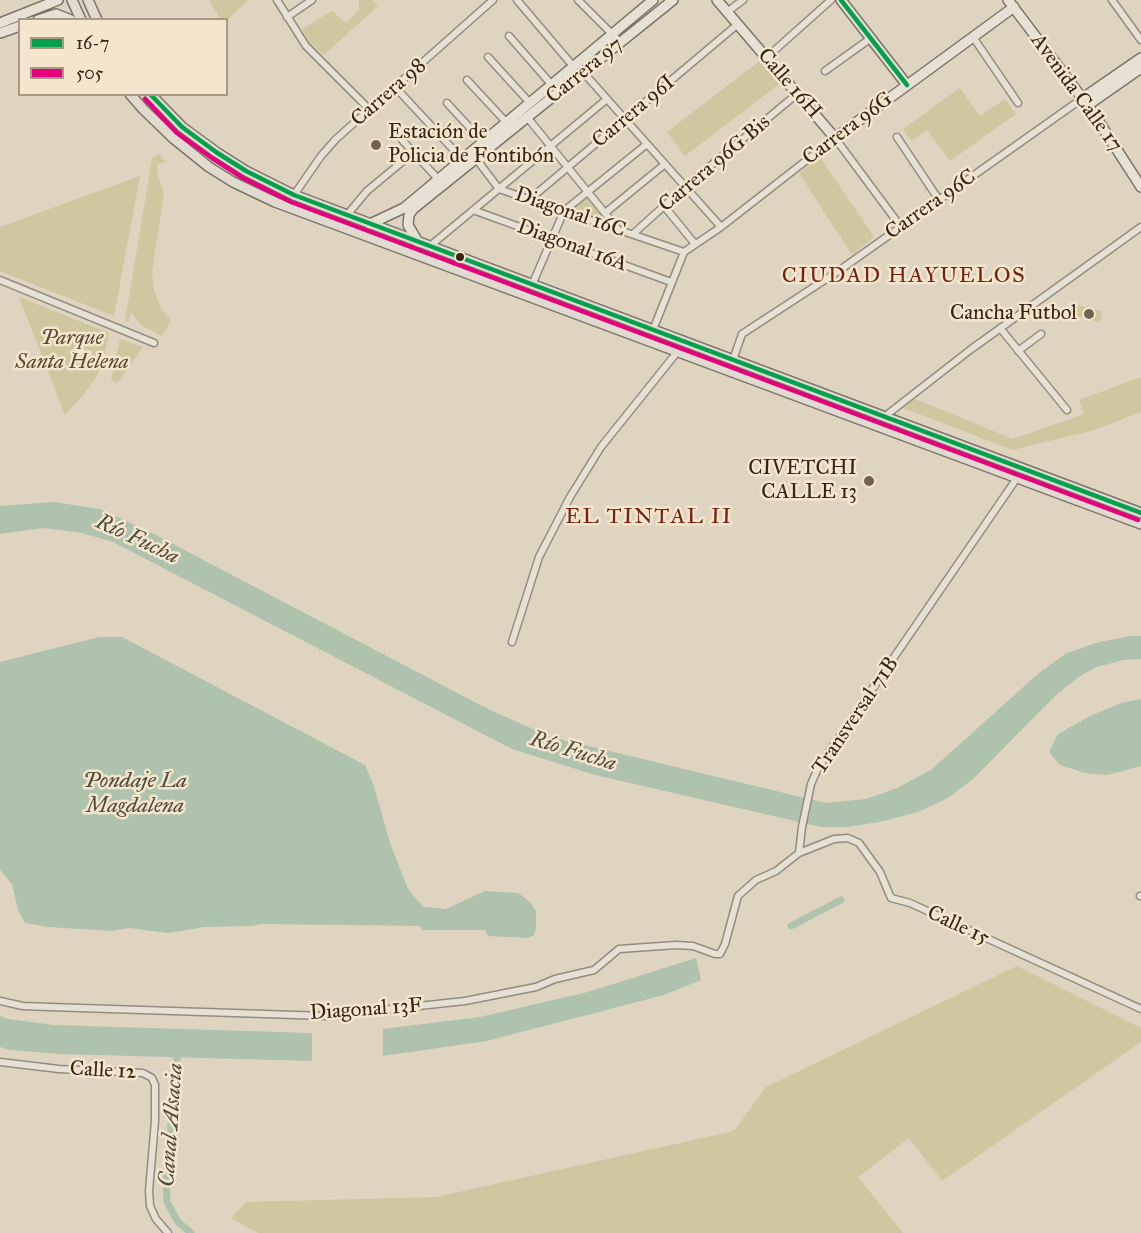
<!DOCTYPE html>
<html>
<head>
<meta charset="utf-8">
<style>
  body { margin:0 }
  #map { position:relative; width:1141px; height:1233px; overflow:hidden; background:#dfd4bf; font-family:"IM FELL Great Primer",serif }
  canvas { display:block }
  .legend { position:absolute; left:18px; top:18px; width:210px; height:78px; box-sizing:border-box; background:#f3e6cd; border:2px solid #a89885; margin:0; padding:8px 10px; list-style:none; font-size:18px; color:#372418 }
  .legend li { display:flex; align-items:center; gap:12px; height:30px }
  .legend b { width:30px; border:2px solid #a89885 }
</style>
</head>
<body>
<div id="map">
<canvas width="1141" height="1233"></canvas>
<ul class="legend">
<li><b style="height:8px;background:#03a04e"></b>16-7</li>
<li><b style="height:8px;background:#e5007d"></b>505</li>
</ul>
</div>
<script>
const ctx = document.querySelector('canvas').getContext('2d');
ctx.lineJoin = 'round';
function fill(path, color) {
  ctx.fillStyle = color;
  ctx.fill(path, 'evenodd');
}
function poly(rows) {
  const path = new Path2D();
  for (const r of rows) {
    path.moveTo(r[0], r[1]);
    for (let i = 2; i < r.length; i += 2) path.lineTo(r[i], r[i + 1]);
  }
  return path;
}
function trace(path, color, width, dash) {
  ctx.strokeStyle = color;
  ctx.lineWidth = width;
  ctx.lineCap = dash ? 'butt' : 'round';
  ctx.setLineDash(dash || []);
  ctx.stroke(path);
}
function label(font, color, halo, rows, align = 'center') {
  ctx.font = font + ' "IM FELL Great Primer",serif';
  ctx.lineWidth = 5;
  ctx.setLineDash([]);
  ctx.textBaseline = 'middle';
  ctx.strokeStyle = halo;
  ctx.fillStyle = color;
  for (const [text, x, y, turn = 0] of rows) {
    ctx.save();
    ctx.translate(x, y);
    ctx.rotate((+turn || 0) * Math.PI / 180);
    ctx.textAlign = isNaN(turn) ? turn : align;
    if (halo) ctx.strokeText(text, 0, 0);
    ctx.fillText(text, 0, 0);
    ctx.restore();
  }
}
fill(poly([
  [209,0,248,0,227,20,220,19],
  [359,0,372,0,378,6,324,55,310,43,302,29,332,11,346,23,359,10],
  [761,60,779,84,685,156,667,132],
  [960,88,980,116,1005,99,1016,114,950,161,927,130,911,141,903,129],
  [159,154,166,162,157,164,157,173,164,193,152,272,154,290,161,309,171,320,162,336,141,325,131,312,128,322,125,321,152,159],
  [820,157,874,237,852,255,799,173],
  [140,176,114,316,0,271,0,227],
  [590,195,611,224,570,210],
  [19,297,109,333,102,365,97,376,85,393,65,415],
  [1078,305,1102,311,1100,322,1075,316],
  [120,339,143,347,117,383,111,380],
  [1141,377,1141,412,1094,430,1013,450,903,408,915,399,1013,439,1084,414,1079,400],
  [1017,966,1141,1028,1141,1042,942,1181,909,1138,858,1177,903,1233,258,1233,231,1218,246,1202,436,1197,734,1131,766,1087]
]), '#cec7a0');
fill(poly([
  [54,502,100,509,150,532,488,709,551,737,826,803,866,799,897,788,931,770,1040,672,1067,653,1099,642,1131,636,1141,636,1141,659,1123,660,1097,667,1080,676,1056,695,973,779,948,798,918,812,879,822,848,827,821,827,595,775,512,749,113,542,82,533,43,528,0,534,0,506],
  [99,637,122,637,365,765,374,786,390,843,408,889,416,899,424,907,446,909,485,891,518,893,529,901,536,911,536,928,534,935,528,938,488,936,485,930,422,930,420,926,261,924,252,926,205,927,168,933,129,928,112,931,48,927,25,923,18,910,12,884,0,870,0,662],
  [1141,699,1141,766,1107,775,1085,773,1060,765,1049,752,1058,734,1090,716,1121,703],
  [696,958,701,980,664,995,487,1041,383,1056,383,1029,480,1017,588,992],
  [0,1016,8,1019,54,1025,312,1033,312,1061,59,1054,10,1050,0,1047]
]), '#afc2ae');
trace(poly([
  [791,926,841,900],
  [178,1048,166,1179,167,1202,178,1222,191,1233]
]), '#afc2ae', 7);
const street = poly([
  [277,0,306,46,370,110],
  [517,0,573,66],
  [578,0,620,42],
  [1112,0,1141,40],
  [727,12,743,0],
  [287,17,312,0],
  [509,36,551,84],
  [973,37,1018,103],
  [488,57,530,103],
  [766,58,831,0],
  [825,71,871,38],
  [583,72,721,227],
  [467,80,506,122],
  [396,88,462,159],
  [447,103,483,142],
  [527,117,617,228],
  [897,137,939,200],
  [402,140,438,179],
  [474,156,499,189,684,252],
  [294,195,321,156,336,139,493,0],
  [530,199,738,24],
  [664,206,695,244],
  [473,210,671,282],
  [605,213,665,164],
  [347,215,367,191,414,152],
  [633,234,685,187,797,94],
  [430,246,607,99],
  [684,252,721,227,835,138,901,227],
  [0,280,154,343],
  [532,285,564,211,647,144],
  [1000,328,1067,410],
  [653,330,684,252],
  [1018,351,1041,334],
  [733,360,742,334,837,272,1083,98],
  [884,417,970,350,1141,227],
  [512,642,539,557,570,497,601,447,678,351],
  [799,853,834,839,848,838,859,843,880,872,891,898,910,903,1141,1009],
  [1140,896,1141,896],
  [0,1001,23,1006,50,1007,326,1016,465,1001,536,987,555,979,594,970,619,949,676,945,693,946,715,954,720,954,725,944,738,896,756,880,776,871,799,853,802,827,811,784,818,768,1017,478],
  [0,1062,59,1069,143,1073,152,1078,155,1085,155,1121,149,1191,150,1206,156,1219,168,1233]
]);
const secondary = poly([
  [717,0,835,138,1014,7],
  [841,0,907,85],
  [1008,0,1092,111,1141,187],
  [38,20,56,14,71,20],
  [0,23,58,0],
  [0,33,20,26],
  [1083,98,1141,58],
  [1088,105,1141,68],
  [370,224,404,208,653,0],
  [418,242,408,225,409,215,413,209,673,0]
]);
const primary = poly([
  [72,0,81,20],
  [88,0,97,20],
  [130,94,143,109,173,138,209,167,233,182,275,202,1141,524],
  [150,94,182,127,216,152,246,171,294,195,1141,513]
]);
trace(street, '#958c7f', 9);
trace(secondary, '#7d7469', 12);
trace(primary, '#7d7469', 12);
trace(street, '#e6e0d5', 6);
trace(secondary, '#e6e0d5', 9);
trace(primary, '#e1dace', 9);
trace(poly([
  [841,0,907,85],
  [150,94,182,127,216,152,246,171,294,195,1141,513]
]), '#03a04e', 4.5);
trace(poly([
  [145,99,177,133,212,158,243,178,291,202,1138,520]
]), '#e5007d', 4.5);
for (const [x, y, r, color] of [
  [376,145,6,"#726252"],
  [460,257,5,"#372418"],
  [1089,314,6,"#726252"],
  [869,481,6,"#726252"]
]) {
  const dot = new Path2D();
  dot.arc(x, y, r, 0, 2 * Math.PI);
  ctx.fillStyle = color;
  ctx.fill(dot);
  trace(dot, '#f3e6cd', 2);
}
label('21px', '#372418', '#f3e6cd', [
  ["Carrera 97",585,71,-39],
  ["Calle 16H",789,84,49],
  ["Carrera 98",389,93,-41],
  ["Avenida Calle 17",1076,93,54],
  ["Carrera 96I",634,112,-40],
  ["Carrera 96G",848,129,-37],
  ["Carrera 96G Bis",715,164,-40],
  ["Carrera 96C",931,205,-35],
  ["Diagonal 16C",570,213,19],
  ["Diagonal 16A",572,246,20],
  ["Transversal 71B",856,716,-56],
  ["Calle 15",958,926,25],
  ["Diagonal 13F",366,1010,-4],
  ["Calle 12",103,1071,3]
]);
label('21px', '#372418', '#f3e6cd', [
  ["Estación de",388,133,"left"],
  ["Policia de Fontibón",388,157,"left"],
  ["Cancha Futbol",1077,314],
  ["CIVETCHI",857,469],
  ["CALLE 13",857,493]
], 'right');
label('italic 21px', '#594a34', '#f3e6cd', [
  ["Parque",72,339],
  ["Santa Helena",72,363]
]);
ctx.letterSpacing = '1.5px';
label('22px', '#7a1f14', '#f3e6cd', [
  ["CIUDAD HAYUELOS",904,277],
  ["EL TINTAL II",649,518]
]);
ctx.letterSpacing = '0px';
label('italic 22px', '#504a3c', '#f3e6cd', [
  ["Río Fucha",137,540,25],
  ["Río Fucha",573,752,17],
  ["Pondaje La",135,782],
  ["Magdalena",135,807],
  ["Canal Alsacia",172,1125,-86]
]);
</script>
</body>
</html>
